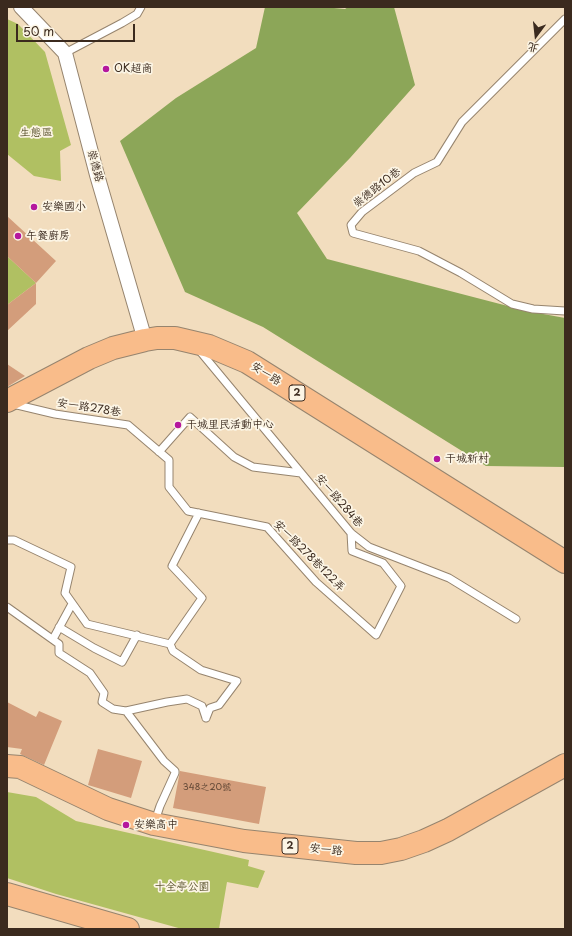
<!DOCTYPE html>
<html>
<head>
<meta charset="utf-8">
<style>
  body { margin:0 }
  #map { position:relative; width:572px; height:936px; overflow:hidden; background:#f2ddbe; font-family:"Playpen Sans","LXGW WenKai TC",sans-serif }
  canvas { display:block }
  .frame { position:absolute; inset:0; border:8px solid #3b2a1e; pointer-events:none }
  .north { position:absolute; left:516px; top:16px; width:40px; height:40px; -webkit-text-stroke:3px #fcf5e5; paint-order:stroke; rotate:195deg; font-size:11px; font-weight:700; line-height:16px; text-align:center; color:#3b2a1e }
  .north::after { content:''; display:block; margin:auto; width:14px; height:18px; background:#3b2a1e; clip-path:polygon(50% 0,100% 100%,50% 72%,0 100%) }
  .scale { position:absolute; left:16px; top:24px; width:119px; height:18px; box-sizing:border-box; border:2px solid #3b2a1e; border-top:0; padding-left:5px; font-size:12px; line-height:14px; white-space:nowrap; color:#3b2a1e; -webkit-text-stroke:3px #fcf5e5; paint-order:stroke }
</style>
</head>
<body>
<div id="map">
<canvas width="572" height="936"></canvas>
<div class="frame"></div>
<div class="north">北</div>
<div class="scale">50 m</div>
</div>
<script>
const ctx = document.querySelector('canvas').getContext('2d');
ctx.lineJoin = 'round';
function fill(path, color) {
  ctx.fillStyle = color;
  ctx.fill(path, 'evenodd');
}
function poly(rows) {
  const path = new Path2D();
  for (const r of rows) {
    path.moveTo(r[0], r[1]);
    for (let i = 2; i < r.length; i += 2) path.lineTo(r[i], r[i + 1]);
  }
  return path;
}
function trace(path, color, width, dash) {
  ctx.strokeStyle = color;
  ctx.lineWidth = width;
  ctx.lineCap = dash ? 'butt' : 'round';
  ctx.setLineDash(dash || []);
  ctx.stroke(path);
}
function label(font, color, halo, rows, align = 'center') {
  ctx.font = font + ' "Playpen Sans","LXGW WenKai TC",sans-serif';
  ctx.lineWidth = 3.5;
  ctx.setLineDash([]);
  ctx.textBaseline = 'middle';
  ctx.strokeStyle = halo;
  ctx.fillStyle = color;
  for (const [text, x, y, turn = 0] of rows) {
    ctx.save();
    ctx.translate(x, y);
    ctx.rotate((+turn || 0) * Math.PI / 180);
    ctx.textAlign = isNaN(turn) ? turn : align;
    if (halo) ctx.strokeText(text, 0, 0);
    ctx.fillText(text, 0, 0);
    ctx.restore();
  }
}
fill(poly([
  [7,19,18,24,45,52,71,145,60,151,61,181,34,176,7,154],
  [7,256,36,283,7,305],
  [7,792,36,797,76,821,249,860,248,866,265,871,258,888,227,882,219,929,182,929,56,894,7,878]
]), '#b0c062');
fill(poly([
  [265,7,323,7,345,9,348,7,394,7,415,85,350,158,297,213,327,259,527,311,565,318,565,467,486,466,263,327,185,292,120,141,176,98,256,48]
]), '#8ca658');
fill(poly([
  [7,216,56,261,36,283,7,256],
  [36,283,36,304,7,331,7,305],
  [7,364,25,376,7,387],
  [7,702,36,717,39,711,62,721,44,765,20,754,22,749,7,747],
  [98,749,142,761,131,798,88,785],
  [180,771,266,787,259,824,173,808]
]), '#d39d7b');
const lane = poly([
  [565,19,462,122,437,162,414,173,362,212,351,225,353,233,419,251,461,273,512,304,533,309,565,311],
  [65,53,122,23,137,14,141,7],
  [199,350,351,533,369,547,449,578,516,619],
  [13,404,55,414,128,425,169,460,169,487,188,511,267,527,316,582,376,635,401,586,383,563,352,551,351,533],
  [159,452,190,417,234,457,253,467,301,473],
  [7,540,14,540,71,567,65,593,87,624,170,644,173,651,201,670,237,681,219,705,210,708,206,718],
  [7,607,59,644,59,653,90,673,104,693,102,702,113,709,126,711,164,761,175,771,175,773,160,806,155,821],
  [59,627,94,648,122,662,137,635],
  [53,639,72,604],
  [170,644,202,598,172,566,199,513],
  [126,711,167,702,187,699,202,706,206,718]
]);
const street = poly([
  [21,7,65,53,97,175,145,340]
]);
const primary = poly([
  [7,401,89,358,113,348,145,340,157,338,175,338,209,346,247,362,565,562],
  [7,766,20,767,108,809,154,824,244,841,356,853,381,853,401,849,424,841,448,830,565,765],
  [7,894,128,929]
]);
trace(lane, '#96846e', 9);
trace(street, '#96846e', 16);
trace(primary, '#96846e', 24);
trace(lane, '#fff', 7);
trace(street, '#fff', 14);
trace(primary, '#f9bc8a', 22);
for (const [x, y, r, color] of [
  [106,69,4,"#b5179e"],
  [34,207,4,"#b5179e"],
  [18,236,4,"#b5179e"],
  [178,425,4,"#b5179e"],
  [437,459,4,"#b5179e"],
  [126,825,4,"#b5179e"]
]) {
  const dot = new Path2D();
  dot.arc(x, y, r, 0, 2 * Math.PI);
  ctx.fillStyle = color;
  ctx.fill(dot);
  trace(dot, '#fcf5e5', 1.5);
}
label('9px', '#614735', null, [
  ["348之20號",207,788]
]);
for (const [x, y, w] of [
  [297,393,16],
  [290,846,16]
]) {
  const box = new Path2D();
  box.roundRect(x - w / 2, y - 8, w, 16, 3);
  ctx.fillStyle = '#fcf5e5';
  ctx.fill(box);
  trace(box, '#3b2a1e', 1);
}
label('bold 10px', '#3b2a1e', null, [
  ["2",297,393],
  ["2",290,846]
]);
label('11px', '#3b2a1e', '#fcf5e5', [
  ["OK超商",114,69],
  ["安樂國小",42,207],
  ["午餐廚房",26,236],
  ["干城里民活動中心",186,425],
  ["干城新村",445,459],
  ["安樂高中",134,825]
], 'left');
label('11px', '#5e5732', '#fcf5e5', [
  ["生態區",36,133],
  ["十全亭公園",182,887]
]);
label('11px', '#3b2a1e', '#fcf5e5', [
  ["崇德路",95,166,75],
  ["崇德路10巷",377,188,-38],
  ["安一路",266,374,32],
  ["安一路278巷",89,408,9],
  ["安一路284巷",339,501,49],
  ["安一路278巷122弄",309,556,45],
  ["安一路",326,850,6]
]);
</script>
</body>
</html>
